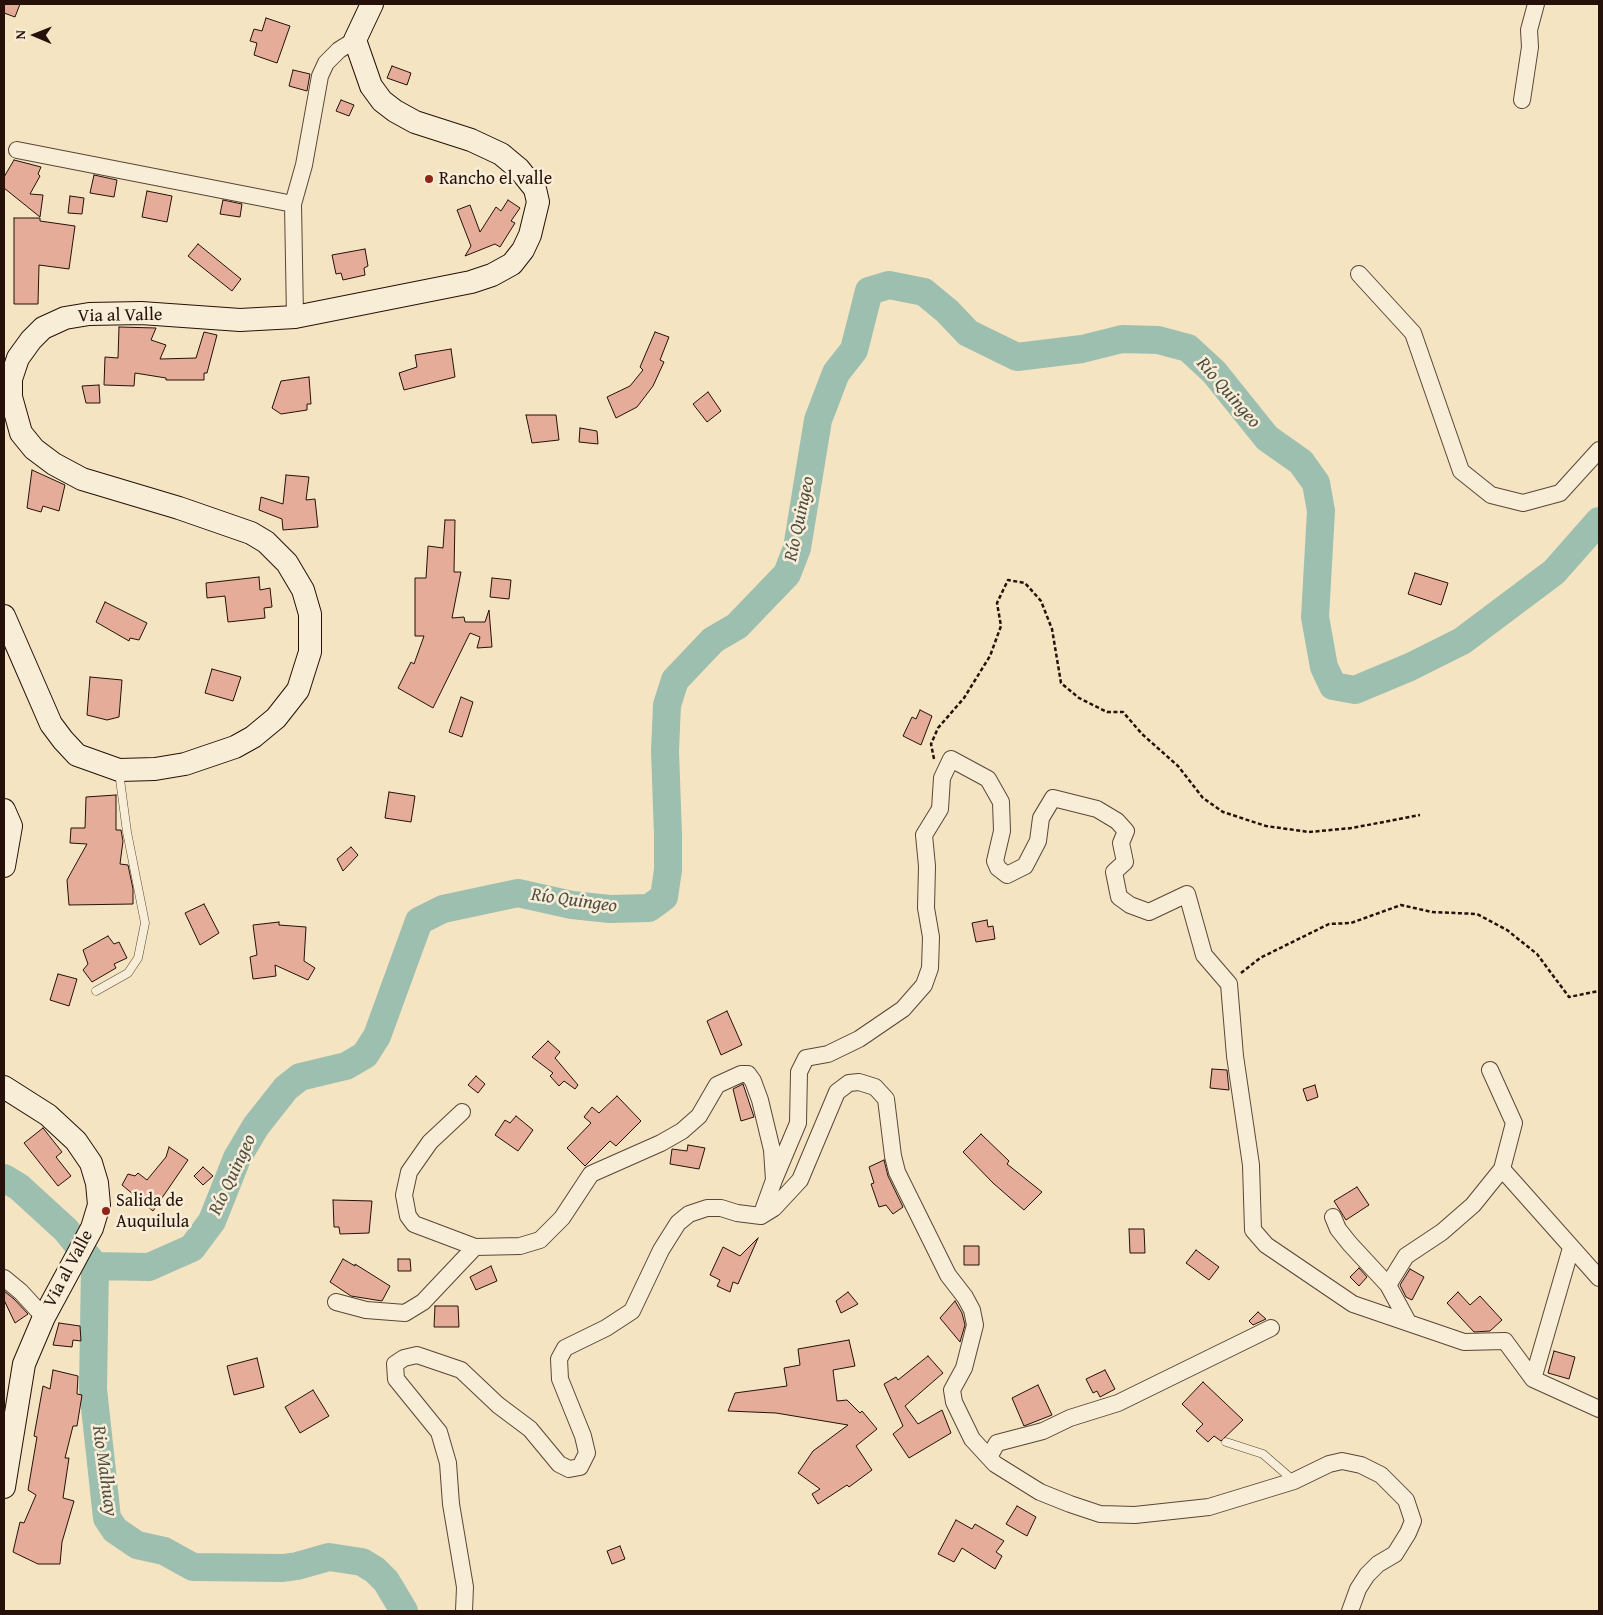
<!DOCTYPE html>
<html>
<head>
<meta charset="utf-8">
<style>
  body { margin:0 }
  #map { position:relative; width:1603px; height:1615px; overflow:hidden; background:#f5e4c2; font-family:"Gentium Book Plus",serif }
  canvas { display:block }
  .frame { position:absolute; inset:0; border:5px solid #251109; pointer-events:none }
  .north { position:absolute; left:10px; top:10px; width:50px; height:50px; -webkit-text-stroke:4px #f8edd7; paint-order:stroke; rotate:271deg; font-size:14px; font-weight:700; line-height:20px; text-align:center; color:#251109 }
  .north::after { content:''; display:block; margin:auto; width:18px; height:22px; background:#251109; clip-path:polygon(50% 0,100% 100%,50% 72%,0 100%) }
</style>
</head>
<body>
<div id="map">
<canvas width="1603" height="1615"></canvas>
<div class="frame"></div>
<div class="north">N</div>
</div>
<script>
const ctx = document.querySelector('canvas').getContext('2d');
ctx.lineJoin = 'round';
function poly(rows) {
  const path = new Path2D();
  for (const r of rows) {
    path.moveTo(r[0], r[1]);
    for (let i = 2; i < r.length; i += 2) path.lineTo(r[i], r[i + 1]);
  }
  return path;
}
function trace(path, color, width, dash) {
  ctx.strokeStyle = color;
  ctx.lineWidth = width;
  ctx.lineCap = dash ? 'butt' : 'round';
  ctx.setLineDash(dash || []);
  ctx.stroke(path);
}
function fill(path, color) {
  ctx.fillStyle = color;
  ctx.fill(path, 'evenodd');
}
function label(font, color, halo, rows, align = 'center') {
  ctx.font = font + ' "Gentium Book Plus",serif';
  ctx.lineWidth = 5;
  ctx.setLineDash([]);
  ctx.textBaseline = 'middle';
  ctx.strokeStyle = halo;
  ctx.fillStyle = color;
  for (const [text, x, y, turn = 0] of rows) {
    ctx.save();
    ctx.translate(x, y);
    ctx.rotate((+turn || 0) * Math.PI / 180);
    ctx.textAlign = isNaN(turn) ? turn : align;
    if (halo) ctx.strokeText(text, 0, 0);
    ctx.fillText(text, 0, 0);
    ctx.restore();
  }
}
trace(poly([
  [4,1178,19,1187,66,1230,95,1266,149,1267,192,1248,212,1221,237,1158,256,1126,286,1088,300,1077,346,1066,365,1055,377,1036,419,921,443,909,518,893,572,905,610,909,649,908,664,897,668,870,668,835,665,751,667,705,675,680,713,640,737,626,787,574,797,548,818,420,836,373,854,350,869,291,889,285,924,292,947,311,968,333,1017,357,1082,349,1122,339,1158,340,1188,348,1214,372,1267,438,1301,462,1316,483,1321,511,1315,617,1324,667,1333,686,1355,690,1410,667,1462,641,1554,572,1599,521],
  [95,1266,93,1389,107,1518,115,1530,137,1545,164,1551,193,1567,283,1568,297,1566,329,1557,362,1562,375,1570,386,1581,404,1611]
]), '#9dbfb0', 28);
const building = poly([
  [4,4,20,4,15,17,4,13,4,4],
  [266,18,290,26,277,63,254,55,257,43,250,41,254,29,262,31,266,18],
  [392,66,411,73,407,85,387,78,392,66],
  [293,70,310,74,307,91,289,86,293,70],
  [341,100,354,105,349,116,336,111,341,100],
  [14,160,41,167,38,174,40,176,30,194,43,195,40,217,4,188,4,177,14,160],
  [94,175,117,180,114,197,90,193,94,175],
  [147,191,172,196,167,222,142,217,147,191],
  [70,196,84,198,82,214,68,213,70,196],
  [223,200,242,204,240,217,220,214,223,200],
  [508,200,520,208,511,221,515,223,500,247,495,244,465,256,471,246,457,210,470,205,480,232,496,207,501,211,508,200],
  [14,218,40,218,40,221,75,226,69,269,39,265,38,304,14,304,14,218],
  [198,244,241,279,232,291,188,256,198,244],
  [365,249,368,266,364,268,365,275,343,280,341,273,336,274,332,255,365,249],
  [119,327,156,328,151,340,166,345,160,359,196,358,204,332,217,335,207,373,204,373,204,380,166,380,166,378,135,373,134,386,104,385,105,357,118,358,119,327],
  [655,332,669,337,660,360,664,362,653,386,637,407,616,418,607,397,630,386,643,370,640,367,655,332],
  [451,349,455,377,404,390,399,373,417,367,415,355,451,349],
  [309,377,311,404,307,404,307,410,281,414,272,408,281,381,309,377],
  [99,385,100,403,86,403,82,386,99,385],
  [708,392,721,411,707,422,693,404,708,392],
  [526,415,556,415,559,440,532,443,526,415],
  [580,428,597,431,598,444,579,442,580,428],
  [32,470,65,485,59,511,43,506,41,512,27,508,32,470],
  [286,475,309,477,306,500,315,499,318,527,283,530,282,519,259,510,261,497,283,504,286,475],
  [445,520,455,520,454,572,461,572,452,618,464,617,465,622,485,622,489,610,492,647,477,648,480,637,470,633,433,708,398,688,411,662,414,664,424,636,415,636,415,578,426,578,428,546,443,548,445,520],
  [1415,573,1448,583,1441,605,1408,594,1415,573],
  [259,577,260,590,270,588,272,607,264,608,265,618,228,622,225,596,207,598,206,583,259,577],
  [492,578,511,580,509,599,490,597,492,578],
  [105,602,147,623,139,640,130,638,129,641,96,622,105,602],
  [212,669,241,677,233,701,205,693,212,669],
  [90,677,122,680,119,717,107,720,87,715,90,677],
  [461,697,473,702,462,737,449,732,461,697],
  [920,710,932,716,921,745,903,736,912,717,916,719,920,710],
  [389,792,415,796,411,822,385,818,389,792],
  [116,795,116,830,121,830,123,841,120,864,128,865,133,889,133,904,69,905,67,880,87,844,70,843,71,828,85,828,86,797,116,795],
  [351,847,358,855,343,871,337,859,351,847],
  [204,904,219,933,200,945,185,913,204,904],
  [987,920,988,927,993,926,995,939,976,942,972,923,987,920],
  [279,922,279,925,306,927,304,961,315,968,308,980,275,965,276,976,253,979,250,957,257,955,253,925,279,922],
  [108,936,114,944,119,942,127,958,114,964,116,968,92,982,83,970,88,964,83,950,108,936],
  [58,974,77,979,69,1006,50,1000,58,974],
  [727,1011,742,1045,721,1055,707,1021,727,1011],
  [548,1041,560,1052,555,1058,578,1085,575,1089,564,1081,559,1086,550,1076,553,1073,532,1057,548,1041],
  [1212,1069,1227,1070,1229,1090,1210,1088,1212,1069],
  [476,1076,485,1084,478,1093,468,1085,476,1076],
  [743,1084,754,1117,741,1121,733,1089,743,1084],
  [1315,1085,1318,1097,1307,1101,1303,1089,1315,1085],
  [617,1096,641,1121,616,1146,610,1141,585,1166,567,1148,591,1123,584,1117,592,1107,599,1113,617,1096],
  [516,1116,533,1130,518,1151,495,1135,505,1120,510,1123,516,1116],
  [43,1128,62,1152,56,1157,71,1176,58,1186,24,1143,43,1128],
  [981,1134,1009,1161,1007,1164,1042,1192,1024,1210,993,1183,963,1152,981,1134],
  [688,1145,705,1148,699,1169,670,1164,672,1149,687,1151,688,1145],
  [169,1147,188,1160,153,1211,122,1185,128,1174,135,1176,138,1173,147,1180,166,1157,169,1147],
  [884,1160,888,1176,903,1207,893,1214,886,1205,879,1207,871,1184,874,1183,869,1167,884,1160],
  [203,1167,213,1176,203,1185,194,1176,203,1167],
  [1357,1187,1369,1205,1346,1220,1334,1201,1357,1187],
  [333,1200,372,1201,369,1233,340,1234,339,1227,334,1227,333,1200],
  [1129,1229,1144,1229,1145,1253,1130,1253,1129,1229],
  [758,1238,738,1284,733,1282,730,1292,717,1286,720,1280,710,1275,723,1247,740,1256,758,1238],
  [964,1246,979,1246,979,1265,964,1265,964,1246],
  [1196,1250,1219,1267,1209,1280,1186,1263,1196,1250],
  [343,1259,355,1266,355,1264,390,1286,382,1301,351,1296,330,1282,343,1259],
  [398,1259,410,1259,411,1271,398,1271,398,1259],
  [491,1266,497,1281,476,1290,470,1277,491,1266],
  [1359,1268,1367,1277,1359,1286,1350,1277,1359,1268],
  [1410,1269,1424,1277,1412,1300,1406,1297,1400,1285,1410,1269],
  [4,1291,14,1299,28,1314,15,1323,4,1300,4,1291],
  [848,1292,858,1304,841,1313,836,1301,848,1292],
  [1458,1292,1470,1305,1480,1296,1502,1320,1490,1331,1474,1332,1447,1303,1458,1292],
  [955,1301,962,1313,965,1325,960,1342,940,1318,955,1301],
  [435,1306,458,1306,459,1327,434,1327,435,1306],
  [1258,1312,1266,1319,1253,1325,1249,1321,1258,1312],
  [59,1323,80,1326,81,1341,73,1340,72,1347,53,1345,59,1323],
  [849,1340,855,1366,833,1370,837,1401,847,1400,860,1413,862,1411,877,1429,856,1446,872,1470,849,1487,847,1485,818,1504,812,1494,820,1489,798,1473,813,1451,848,1425,776,1413,728,1411,735,1393,787,1386,784,1368,800,1365,798,1349,849,1340],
  [1554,1351,1575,1357,1569,1379,1548,1373,1554,1351],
  [928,1356,943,1373,905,1406,918,1424,942,1410,951,1433,909,1458,893,1434,903,1426,884,1384,896,1377,898,1380,928,1356],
  [257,1358,264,1387,234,1395,227,1366,257,1358],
  [53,1370,78,1376,77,1394,82,1395,77,1426,73,1426,65,1458,69,1458,63,1498,74,1501,62,1542,60,1564,38,1564,13,1552,20,1522,24,1523,36,1495,28,1490,37,1437,34,1436,43,1386,50,1389,53,1370],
  [1105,1370,1115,1389,1100,1397,1097,1391,1093,1393,1086,1379,1105,1370],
  [1203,1382,1243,1420,1221,1441,1214,1436,1208,1442,1196,1431,1203,1424,1182,1404,1203,1382],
  [1038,1385,1052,1415,1024,1426,1012,1398,1038,1385],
  [313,1390,329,1416,300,1433,285,1407,313,1390],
  [1017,1506,1036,1517,1027,1536,1006,1524,1017,1506],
  [956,1520,972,1529,975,1524,1004,1541,996,1552,1002,1556,995,1569,962,1548,954,1562,938,1554,956,1520],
  [620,1546,625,1559,612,1564,607,1551,620,1546]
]);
fill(building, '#e4ac99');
trace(building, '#251109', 1);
const lane = poly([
  [96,991,128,973,138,958,145,923,127,832,119,772],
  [1226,1442,1263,1454,1294,1481]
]);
const street = poly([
  [1522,100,1530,47,1529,30,1536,4],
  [17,150,293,204,304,165,320,76,326,63,339,50,355,40],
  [293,204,295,317],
  [1359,274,1413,333,1461,471,1491,495,1523,503,1560,493,1599,450],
  [462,1112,430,1142,409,1172,404,1195,408,1216,414,1224,475,1247],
  [1502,1169,1599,1278],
  [774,1180,798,1123,799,1072,806,1058,828,1054,859,1039,903,1009,924,985,930,968,931,937,926,908,927,866,924,835,940,809,942,778,951,759,988,779,1001,802,1002,831,995,861,998,868,1007,875,1025,866,1038,841,1041,818,1053,798,1097,809,1117,821,1126,831,1121,843,1125,862,1114,872,1119,897,1130,905,1149,912,1187,894,1204,955,1229,984,1235,1056,1251,1165,1253,1230,1266,1245,1353,1304,1464,1342,1505,1341,1533,1379,1599,1409],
  [1333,1217,1338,1229,1350,1244,1388,1285,1408,1322],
  [4,1278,21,1292,44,1317],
  [1388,1285,1406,1256,1442,1232,1473,1205,1502,1169,1514,1123,1490,1070],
  [336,1302,366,1310,405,1313,423,1302,475,1247,520,1246,540,1240,562,1218,591,1174,661,1143,682,1131,699,1116,717,1085,741,1074,748,1074,753,1081,760,1100,772,1150,774,1180,761,1216],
  [1533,1379,1571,1248],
  [989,1457,997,1443,1043,1431,1070,1418,1118,1403,1271,1328],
  [464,1611,465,1587,451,1504,448,1463,439,1432,396,1379,395,1364,404,1358,417,1355,461,1370,498,1405,530,1429,559,1464,569,1469,580,1467,587,1453,583,1436,560,1379,559,1359,565,1348,606,1328,632,1311,661,1250,678,1223,689,1214,707,1208,721,1208,737,1213,761,1216,774,1208,800,1180,837,1092,849,1083,859,1082,875,1087,886,1099,893,1156,897,1172,948,1275,965,1297,972,1310,975,1325,964,1368,952,1390,954,1402,972,1439,995,1464,1040,1492,1070,1504,1100,1514,1135,1515,1209,1507,1294,1481,1329,1464,1342,1461,1361,1465,1381,1475,1406,1500,1413,1521,1408,1533,1395,1554,1378,1564,1367,1575,1358,1589,1350,1611]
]);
const secondary = poly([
  [4,616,51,724,63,740,77,755,119,770,155,769,185,764,235,747,253,737,276,718,298,690,310,652,310,614,303,590,287,563,266,542,251,533,179,508,82,479,54,464,34,449,21,433,11,397,11,379,18,358,31,340,43,328,65,318,89,314,141,313,240,320,295,317,471,282,492,275,512,264,523,250,530,235,538,202,535,189,519,169,501,154,471,140,415,122,395,111,382,101,371,86,355,40,372,4],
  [4,810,11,826,4,866],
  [4,1087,48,1115,76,1141,91,1163,97,1183,99,1205,92,1228,44,1317,24,1364,4,1487]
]);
trace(lane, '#594637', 9);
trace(street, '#594637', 18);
trace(secondary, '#251109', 24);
trace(poly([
  [934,759,931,744,938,728,964,698,990,656,1001,626,997,603,1008,580,1025,583,1041,601,1052,629,1061,683,1079,698,1107,712,1123,712,1142,734,1178,766,1203,798,1223,812,1266,826,1309,832,1352,828,1420,815],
  [1241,973,1260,958,1329,924,1351,923,1401,905,1432,912,1477,914,1507,930,1537,954,1569,997,1599,991]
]), '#251109', 2.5, [4, 2.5]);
trace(lane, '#f8edd7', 8);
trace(street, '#f8edd7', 16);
trace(secondary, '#f8edd7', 22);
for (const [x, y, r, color] of [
  [429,179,5,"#8f2418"],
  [106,1211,5,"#8f2418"]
]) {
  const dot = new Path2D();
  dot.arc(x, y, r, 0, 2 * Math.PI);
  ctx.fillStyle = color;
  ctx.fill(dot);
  trace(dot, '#f8edd7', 2);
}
label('18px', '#251109', '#f8edd7', [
  ["Rancho el valle",439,179],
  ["Salida de",116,1201],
  ["Auquilula",116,1222]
], 'left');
label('18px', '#251109', '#f8edd7', [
  ["Via al Valle",120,316,-1],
  ["Via al Valle",69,1269,-62]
]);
label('italic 19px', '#4f4e43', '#f8edd7', [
  ["Río Quingeo",1228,393,49],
  ["Río Quingeo",800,519,-78],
  ["Río Quingeo",574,901,8],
  ["Río Quingeo",233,1175,-65],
  ["Rio Malhuay",104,1471,82]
]);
</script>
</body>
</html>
